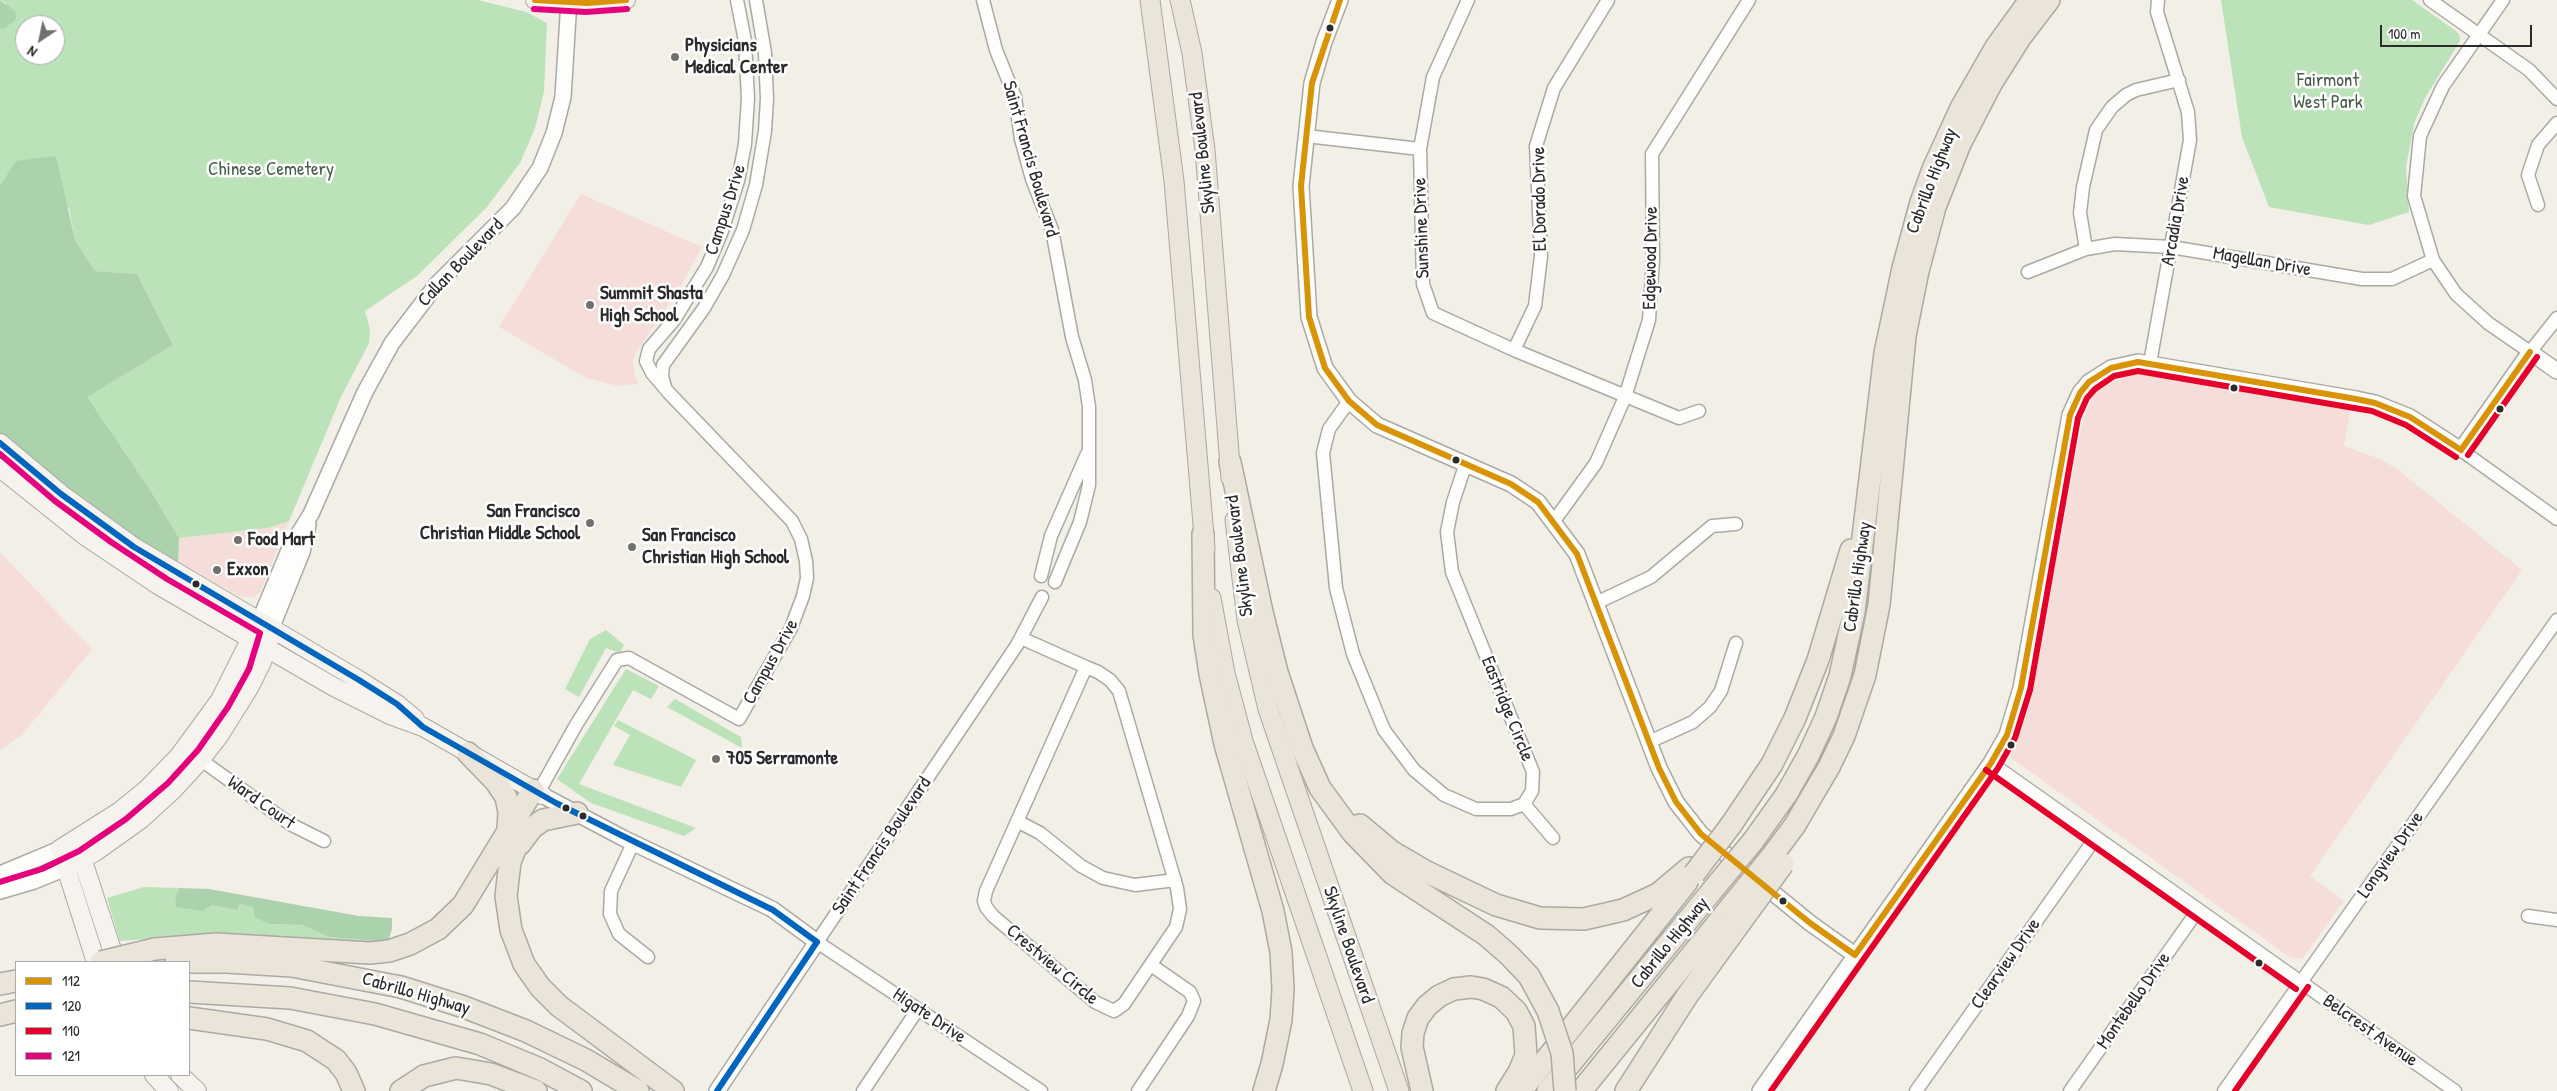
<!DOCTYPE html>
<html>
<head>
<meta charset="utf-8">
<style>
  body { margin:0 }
  #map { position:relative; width:2557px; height:1091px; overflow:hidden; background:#f2efe7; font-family:"Patrick Hand",sans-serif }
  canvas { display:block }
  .legend { position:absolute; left:15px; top:961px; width:175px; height:115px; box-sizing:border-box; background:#fff; border:1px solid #aaa; margin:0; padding:6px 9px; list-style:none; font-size:15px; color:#2b2b2b }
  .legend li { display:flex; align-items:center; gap:10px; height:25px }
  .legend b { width:25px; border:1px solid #aaa }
  .north { position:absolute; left:15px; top:15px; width:50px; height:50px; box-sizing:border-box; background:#fff; border:1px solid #aaa; border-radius:50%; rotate:214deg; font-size:14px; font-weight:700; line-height:20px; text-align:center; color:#2b2b2b }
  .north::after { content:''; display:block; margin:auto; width:18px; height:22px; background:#71706d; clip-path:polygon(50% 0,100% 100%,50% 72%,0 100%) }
  .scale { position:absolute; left:2380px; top:25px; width:152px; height:22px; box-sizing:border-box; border:2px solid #2b2b2b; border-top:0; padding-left:6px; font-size:15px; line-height:18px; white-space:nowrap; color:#2b2b2b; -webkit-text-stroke:4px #fff; paint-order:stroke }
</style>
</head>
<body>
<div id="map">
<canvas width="2557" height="1091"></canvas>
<ul class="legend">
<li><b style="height:6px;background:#d89406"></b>112</li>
<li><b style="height:6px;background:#0065bd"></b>120</li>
<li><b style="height:6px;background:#e4002b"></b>110</li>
<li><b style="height:6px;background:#e5007d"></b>121</li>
</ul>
<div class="north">N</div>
<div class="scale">100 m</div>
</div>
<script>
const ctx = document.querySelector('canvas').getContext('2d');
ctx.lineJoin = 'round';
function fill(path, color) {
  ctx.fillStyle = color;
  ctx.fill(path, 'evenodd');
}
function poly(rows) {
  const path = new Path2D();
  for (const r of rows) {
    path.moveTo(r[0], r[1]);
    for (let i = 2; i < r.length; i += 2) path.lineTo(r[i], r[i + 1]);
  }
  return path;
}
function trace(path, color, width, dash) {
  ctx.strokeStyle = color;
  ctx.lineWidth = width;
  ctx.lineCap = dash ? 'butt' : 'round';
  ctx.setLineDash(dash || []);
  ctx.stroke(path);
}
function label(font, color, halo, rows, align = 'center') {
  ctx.font = font + ' "Patrick Hand",sans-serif';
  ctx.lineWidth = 5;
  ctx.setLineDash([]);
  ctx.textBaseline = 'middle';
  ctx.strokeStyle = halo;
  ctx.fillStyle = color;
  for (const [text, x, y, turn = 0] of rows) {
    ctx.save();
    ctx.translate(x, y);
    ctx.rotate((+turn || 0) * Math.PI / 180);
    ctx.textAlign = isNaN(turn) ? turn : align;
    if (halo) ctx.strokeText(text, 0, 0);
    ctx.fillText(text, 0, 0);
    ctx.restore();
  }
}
fill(poly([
  [581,194,702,247,682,284,637,351,633,360,634,372,638,384,618,386,586,378,499,327],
  [2163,372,2350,411,2344,446,2380,459,2397,469,2522,570,2310,876,2344,901,2302,959,2291,958,2011,758,2011,753,2022,730,2032,696,2079,438,2087,409,2096,393,2112,382,2131,375],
  [289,521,260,593,253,598,242,597,178,564,179,538,268,528],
  [0,552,92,649,22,735,0,750]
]), '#f5ded9');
fill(poly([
  [1,0,478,0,526,12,547,23,544,92,535,128,520,163,487,207,417,276,365,311,370,329,369,343,341,397,289,521,268,528,179,538,152,493,86,397,173,345,137,274,95,271,75,240,69,208,0,186,0,29,4,29,6,3],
  [25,25,55,25,55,55,25,55],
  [2221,0,2412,0,2456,31,2460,36,2460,41,2425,98,2414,124,2406,167,2409,212,2369,225,2269,207,2242,137],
  [606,630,624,645,620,653,606,648,579,697,565,689,590,639],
  [626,669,659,686,651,699,633,690,579,784,696,828,684,836,591,803,557,779],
  [675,699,741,737,742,748,667,707],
  [618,720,696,760,681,787,613,765,630,735,614,726],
  [144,887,179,888,175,897,176,907,211,905,237,910,240,904,253,907,269,924,302,925,329,937,375,941,379,944,191,936,120,941,107,898]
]), '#bbe2b9');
fill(poly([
  [0,0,15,11,16,19,4,29,0,29],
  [56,156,75,240,95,271,137,274,173,345,87,397,152,493,179,538,178,567,86,505,0,433,0,186,16,161],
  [179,888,209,889,359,916,392,918,392,929,388,941,379,944,375,941,329,937,302,925,269,924,255,917,253,907,240,904,237,910,211,905,203,911,176,907,175,897]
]), '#acd1ad');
const minor = poly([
  [983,0,996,50,1015,97,1021,139,1032,179,1052,230,1072,337,1085,380,1089,407,1089,485,1080,522,1055,582],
  [1468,0,1433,77,1420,149,1423,284,1433,313,1514,350,1679,418,1699,411],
  [2430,0,2529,70,2557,99],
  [2503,0,2443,86,2420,136,2414,196,2433,260,2456,294,2488,323,2530,352,2557,318],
  [1306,136,1420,149],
  [2538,205,2528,175,2538,145,2557,123],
  [2086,249,2080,213,2083,187,2096,130,2112,107,2126,95,2136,90,2179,80],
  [2028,272,2086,249,2115,244,2171,247,2362,279,2392,279,2433,260],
  [1514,350,1535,306,1541,256,1536,146,1554,88,1608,0],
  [2150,363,2190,140,2188,112,2157,12,2158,0],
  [665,387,662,376,663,365,704,308,723,275,743,230,756,185,765,131,767,99,765,53,756,0],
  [1349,401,1329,429,1323,453,1336,588,1353,654,1384,730,1414,770,1444,795,1476,809,1511,809,1524,804,1532,791,1533,772,1452,572,1447,532,1453,502,1466,463],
  [2461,450,2557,519],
  [1554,521,1596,463,1625,397,1649,320,1653,259,1652,154,1749,0],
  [1041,576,1051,536,1087,454],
  [1596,603,1651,577,1712,526,1736,524],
  [1021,638,1086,667,1098,672,1110,680,1119,691,1177,888,1180,909,1176,927,1124,1004,1114,1011,1095,1002,993,916,986,907,984,901,986,891,1086,667],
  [1649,742,1693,722,1710,707,1721,691,1736,643],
  [201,760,290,824,324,841],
  [1991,763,2455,1091],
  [538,793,576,725,617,660,629,658,739,719,791,628,803,596,807,578,806,561,801,539,792,521,669,393,652,373,646,361,649,349,674,320,707,267,722,231,738,181,745,144,748,98,745,41,737,0],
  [1524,804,1553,838],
  [1017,821,1040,833,1081,866,1103,878,1135,885,1175,880],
  [633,843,611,891,610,914,619,934,648,957],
  [2528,916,2557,920],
  [863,1091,918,1009],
  [1041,1091,817,942,1017,645,1042,597],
  [1138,1091,1188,1016,1194,1001,1190,992,1151,965],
  [1916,1091,2096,837],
  [2070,1091,2198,910],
  [2224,1091,2557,620]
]);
const tertiary = poly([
  [1340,0,1324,42,1312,83,1301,186,1309,317,1325,368,1349,401,1377,425,1511,484,1538,502,1577,554,1659,768,1676,802,1701,834,1810,923,1855,955],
  [259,622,290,548,311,514,365,392,392,343,437,284,513,208,540,168,554,133,563,97,569,0],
  [271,629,302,552,308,525],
  [542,795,623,838,772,909,817,942,717,1091],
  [0,874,60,849],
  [0,891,34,881,66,868],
  [1760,1091,1991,763,2007,735,2021,688,2070,415,2080,393,2089,382,2111,368,2138,362,2356,399,2375,403,2410,417,2461,450,2530,352,2557,371]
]);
const secondary = poly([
  [535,0,587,3,626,0],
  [0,443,61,494,134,547,359,680,397,704,415,719],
  [0,468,85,536,158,585,334,687,390,715,423,727,542,795],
  [79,849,116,962],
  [66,868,95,852,140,820,174,789,197,764,219,736,249,688,262,662,270,637],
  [96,962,60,849,120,811,147,789,179,756,220,700,255,630],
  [154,1075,169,1091],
  [180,1075,197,1091]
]);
const primary = poly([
  [1150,0,1174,181,1205,548],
  [1180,0,1192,53,1205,150,1231,478],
  [1235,520,1247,620,1268,709,1399,1091],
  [1211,598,1225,673,1243,741,1363,1091]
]);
const motorway = poly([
  [1230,462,1262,612,1277,672,1302,748,1320,788,1353,833,1393,874,1486,935,1509,955,1529,976,1548,1011],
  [1203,534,1204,635,1210,674,1225,744,1273,911,1281,952,1283,989,1281,1020,1272,1064,1264,1091],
  [468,753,496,782,506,797,509,812,508,830],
  [1360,825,1391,851,1427,872,1496,905,1540,918,1584,919,1623,910,1658,894,1689,868],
  [1731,825,1772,764,1795,718,1818,660,1851,550],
  [524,827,510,862,506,896,511,930,524,964,540,987,559,1006,673,1091],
  [1753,841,1786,795,1808,756,1826,717,1840,676,1854,612,1885,353,1903,268,1921,202,1933,169,1961,108,1996,47,2030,0],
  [520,844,532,828,543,820,577,813],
  [1772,856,1795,825,1829,767,1844,736,1865,675,1879,605,1905,336,1918,271,1935,207,1960,144,1991,84,2020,38,2049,0],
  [155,949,216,944,370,953,389,951,410,944,438,929,463,905,533,790],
  [176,962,227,962,292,966,401,987,464,1007,526,1031,586,1060,638,1091],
  [0,984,16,981],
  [189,992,290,998,375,1014,480,1044,540,1069,581,1091],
  [0,1015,16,1011],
  [189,1018,267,1029,307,1041,336,1060,346,1073,354,1091],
  [401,1091,424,1076,456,1068,491,1074,536,1091],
  [1422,1091,1412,1047,1413,1033,1418,1018,1427,1006,1439,996,1454,989,1471,987,1483,989,1501,997,1516,1011,1524,1026,1526,1055,1519,1072,1507,1091],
  [1521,1091,1687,882],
  [1548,1091,1711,892],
  [1581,1091,1728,910],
  [1626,1091,1687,996,1740,923]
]);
trace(minor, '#aaa9a4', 15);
trace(tertiary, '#aaa9a4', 18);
trace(secondary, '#aaa9a4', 20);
trace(primary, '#aaa9a4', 21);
trace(motorway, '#aaa9a4', 24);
trace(minor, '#fdfdfb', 12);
trace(tertiary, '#fdfdfb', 15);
trace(secondary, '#f6f2ed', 18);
trace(primary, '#ebe4d9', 19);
trace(motorway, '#ebe4d9', 21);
const motorwayBridge = poly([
  [1694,874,1731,825],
  [1711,892,1753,841],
  [1728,910,1772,856],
  [1740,923,1783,864],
  [101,962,155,949],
  [1548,1011,1562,1053,1565,1091]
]);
trace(motorwayBridge, '#aaa9a4', 24, []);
trace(motorwayBridge, '#ebe4d9', 21);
trace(poly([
  [535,0,587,3,626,0],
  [1340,0,1312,83,1301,186,1309,317,1325,368,1349,401,1377,425,1511,484,1538,502,1577,554,1659,768,1676,802,1701,834,1810,923,1855,955],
  [2461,450,2530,352],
  [1855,955,1991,763,2007,735,2021,688,2070,415,2080,393,2089,382,2111,368,2138,362,2356,399,2375,403,2410,417,2461,450]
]), '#d89406', 6);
trace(poly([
  [0,443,61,494,134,547,359,680,397,704,423,727,556,803,773,910,817,942],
  [717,1091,817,942]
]), '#0065bd', 6);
trace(poly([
  [2468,455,2537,357],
  [1986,770,2296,989],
  [1771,1091,1998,768,2015,738,2030,690,2078,418,2087,398,2095,389,2114,376,2138,371,2354,408,2372,411,2406,425,2456,457],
  [2235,1091,2308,987]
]), '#e4002b', 6);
trace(poly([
  [534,9,586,12,627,9],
  [0,454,55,501,111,542,167,579,260,633,249,669,228,707,198,750,168,783,126,819,79,851,42,869,0,882]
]), '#e5007d', 6);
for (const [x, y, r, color] of [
  [1330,28,4.5,"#2b2b2b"],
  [675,57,5,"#71706d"],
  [590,305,5,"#71706d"],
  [2234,388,4.5,"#2b2b2b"],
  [2500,409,4.5,"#2b2b2b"],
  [1456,460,4.5,"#2b2b2b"],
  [590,523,5,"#71706d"],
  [238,540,5,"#71706d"],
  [632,547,5,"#71706d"],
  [217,570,5,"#71706d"],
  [196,584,4.5,"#2b2b2b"],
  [2011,745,4.5,"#2b2b2b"],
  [716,759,5,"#71706d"],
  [566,808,4.5,"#2b2b2b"],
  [583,816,4.5,"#2b2b2b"],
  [1783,901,4.5,"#2b2b2b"],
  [2259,963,4.5,"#2b2b2b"]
]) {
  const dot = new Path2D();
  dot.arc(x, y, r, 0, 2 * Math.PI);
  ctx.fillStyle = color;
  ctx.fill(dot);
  trace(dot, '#fff', 2);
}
label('bold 19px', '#2b2b2b', '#fff', [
  ["Physicians",685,46],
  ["Medical Center",685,68],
  ["Summit Shasta",600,294],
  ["High School",600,316],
  ["San Francisco",580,512,"right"],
  ["Christian Middle School",580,534,"right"],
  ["San Francisco",642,536],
  ["Christian High School",642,558],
  ["Food Mart",248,540],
  ["Exxon",227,570],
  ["705 Serramonte",726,759]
], 'left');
label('19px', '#495f4a', '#fff', [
  ["Fairmont",2328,81],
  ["West Park",2328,103],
  ["Chinese Cemetery",271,170]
]);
label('19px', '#2b2b2b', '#fff', [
  ["Skyline Boulevard",1203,153,-96],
  ["Saint Francis Boulevard",1030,159,74],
  ["Cabrillo Highway",1932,181,-69],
  ["El Dorado Drive",1540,199,-91],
  ["Campus Drive",726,210,-72],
  ["Arcadia Drive",2176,221,-80],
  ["Sunshine Drive",1422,228,-92],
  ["Edgewood Drive",1651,258,-89],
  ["Magellan Drive",2262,262,10],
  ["Callan Boulevard",461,263,-46],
  ["Skyline Boulevard",1240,556,-97],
  ["Cabrillo Highway",1858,577,-82],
  ["Campus Drive",771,662,-61],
  ["Eastridge Circle",1507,709,68],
  ["Ward Court",261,803,35],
  ["Saint Francis Boulevard",882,846,-56],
  ["Longview Drive",2391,855,-55],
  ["Cabrillo Highway",1670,943,-51],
  ["Skyline Boulevard",1348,945,71],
  ["Clearview Drive",2006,964,-55],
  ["Crestview Circle",1052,965,40],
  ["Cabrillo Highway",416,994,16],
  ["Montebello Drive",2134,1001,-55],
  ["Higate Drive",929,1016,34],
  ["Belcrest Avenue",2370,1031,35]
]);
</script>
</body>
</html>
